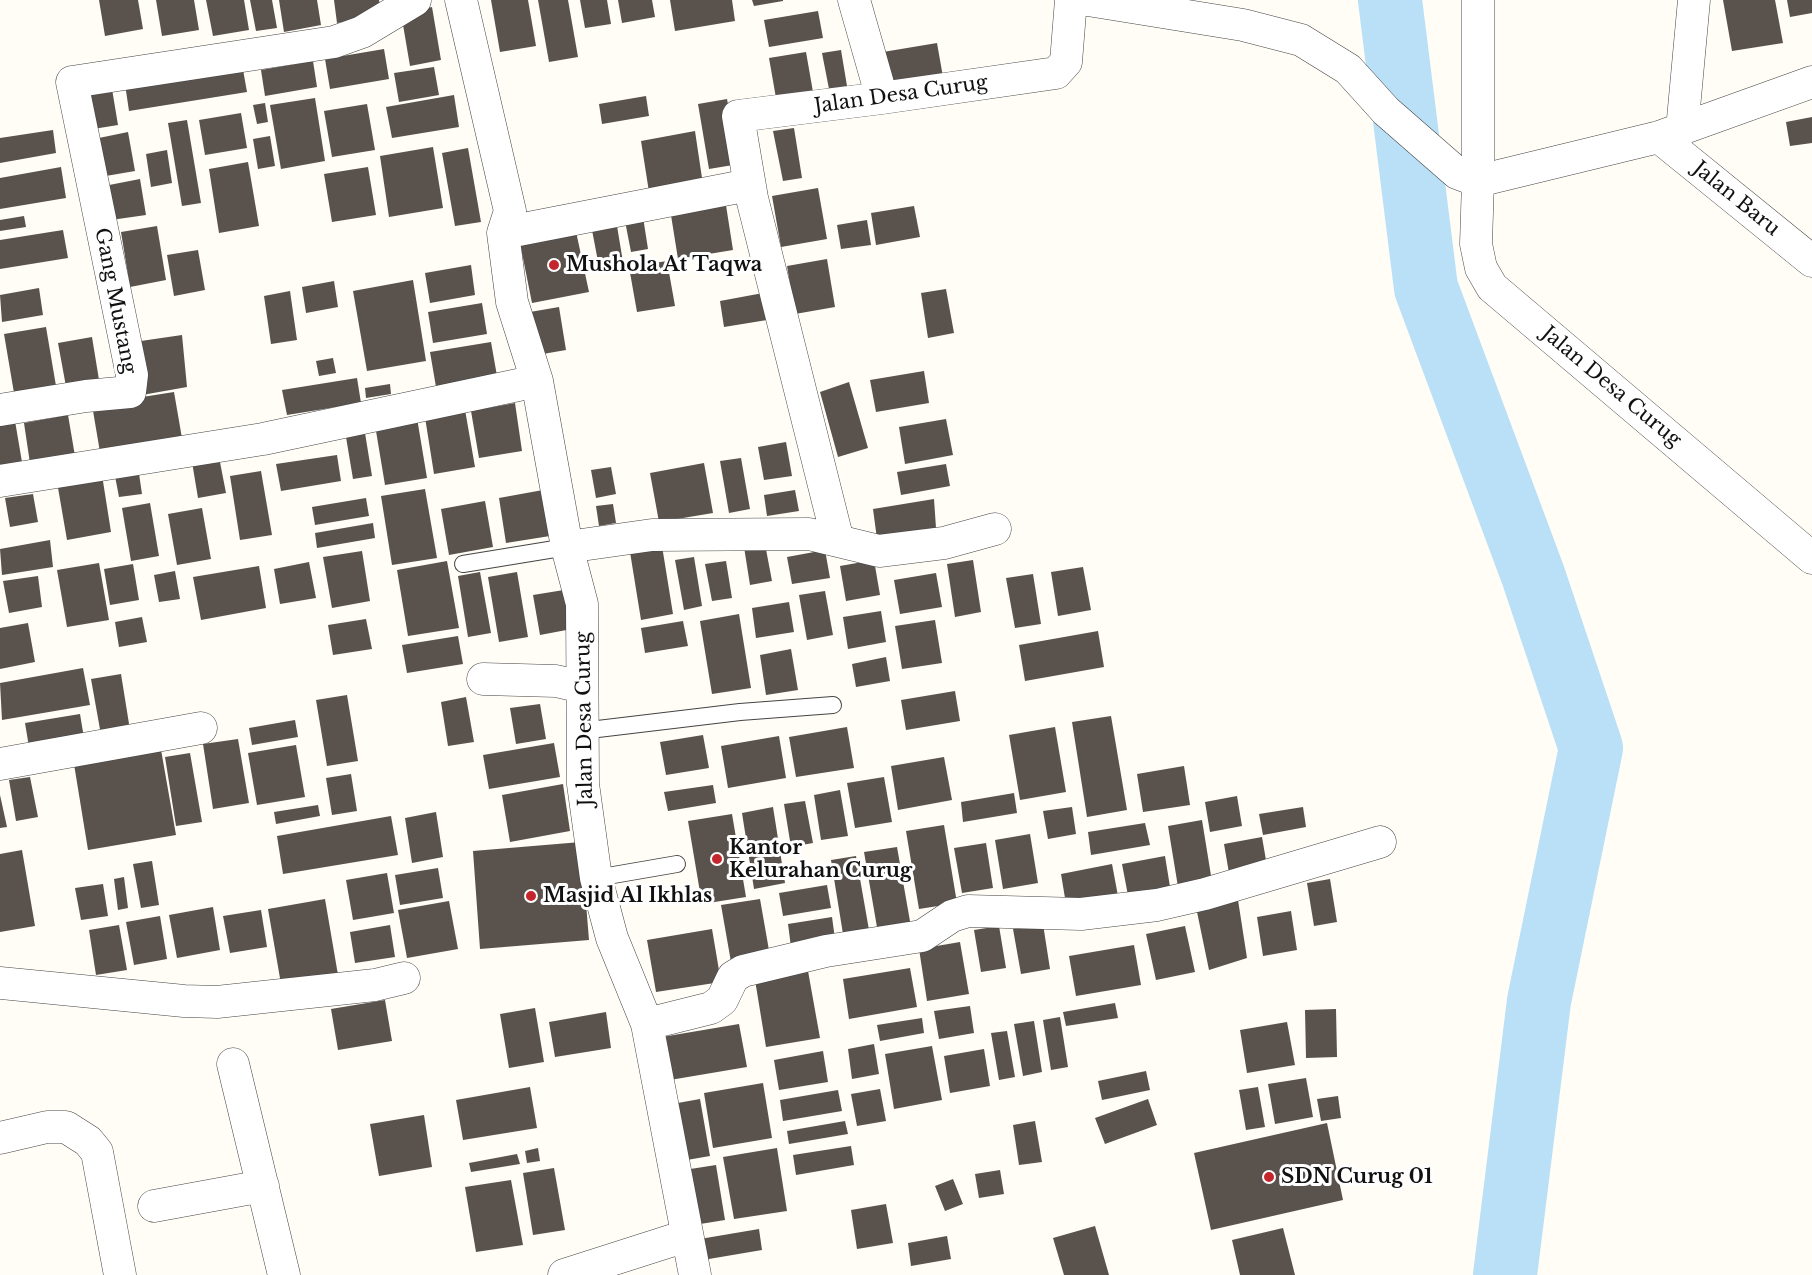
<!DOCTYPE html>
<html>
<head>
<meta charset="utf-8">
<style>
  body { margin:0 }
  canvas { display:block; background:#fffdf5 }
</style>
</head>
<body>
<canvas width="1812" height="1275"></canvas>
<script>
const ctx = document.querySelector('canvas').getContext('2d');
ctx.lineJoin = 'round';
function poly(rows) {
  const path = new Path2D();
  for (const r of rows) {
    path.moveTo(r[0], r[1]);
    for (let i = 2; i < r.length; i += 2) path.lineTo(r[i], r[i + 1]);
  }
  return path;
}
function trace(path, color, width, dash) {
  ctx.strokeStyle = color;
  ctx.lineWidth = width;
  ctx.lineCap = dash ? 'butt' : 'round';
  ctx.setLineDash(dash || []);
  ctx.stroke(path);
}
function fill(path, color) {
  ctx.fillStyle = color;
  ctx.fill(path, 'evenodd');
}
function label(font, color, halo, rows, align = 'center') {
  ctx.font = font + ' "Libre Baskerville",serif';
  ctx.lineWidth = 6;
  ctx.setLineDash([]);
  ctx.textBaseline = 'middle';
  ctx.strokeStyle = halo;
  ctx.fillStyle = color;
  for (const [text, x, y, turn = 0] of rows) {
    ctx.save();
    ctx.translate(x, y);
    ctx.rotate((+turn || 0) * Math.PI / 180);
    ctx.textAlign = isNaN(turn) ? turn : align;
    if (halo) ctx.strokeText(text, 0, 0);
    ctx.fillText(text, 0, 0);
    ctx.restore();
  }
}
trace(poly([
  [1390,0,1426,288,1533,575,1591,748,1539,1001,1505,1275]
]), '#b9e0f7', 64);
fill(poly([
  [99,0,138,0,143,29,105,36],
  [156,0,194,0,199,30,162,36],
  [206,0,244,0,249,30,213,36],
  [250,0,272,0,277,28,256,31],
  [279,0,317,0,321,25,284,32],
  [334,0,379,0,382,16,337,23],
  [491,0,528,0,536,46,500,52],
  [538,0,568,0,578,57,549,62],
  [580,0,607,0,611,24,585,28],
  [618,0,652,0,655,17,622,23],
  [670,0,732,0,735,21,675,31],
  [752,0,783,0,783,1,754,6],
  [1723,0,1775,0,1783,43,1732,51],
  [1787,0,1812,0,1812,13,1790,17],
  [432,7,441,60,410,66,401,13],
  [818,11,823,38,769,47,764,20],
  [937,43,943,77,889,87,883,52],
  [384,49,389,79,330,89,325,59],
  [841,50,847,86,829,89,822,53],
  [806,52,813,92,776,98,769,58],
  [313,61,317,87,265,96,261,70],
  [242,64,247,92,129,111,125,84],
  [434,67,439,95,399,102,394,73],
  [112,89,118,125,87,130,81,95],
  [454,95,459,127,392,138,386,107],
  [646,96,649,116,602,124,599,104],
  [315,98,325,161,281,169,270,105],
  [727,99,739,164,709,169,698,104],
  [265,103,268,122,257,124,253,105],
  [367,104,375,150,332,157,324,111],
  [241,113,247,148,205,155,199,120],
  [1812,117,1812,143,1790,146,1786,122],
  [187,120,201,203,182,206,168,123],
  [794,128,802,178,783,181,773,131],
  [53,130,56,153,0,163,0,138],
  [695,131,702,178,649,192,641,141],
  [128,132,135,171,100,177,94,139],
  [270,136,275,166,258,169,253,139],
  [433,147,443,208,389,217,380,156],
  [468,148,481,222,455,226,442,153],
  [167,150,172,183,151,187,146,154],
  [248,162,259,226,219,233,209,169],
  [61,167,66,198,0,209,0,178],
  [368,167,376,215,332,222,324,174],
  [140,179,146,215,111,220,104,186],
  [818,188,827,239,781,247,772,196],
  [725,199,733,250,678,259,670,209],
  [914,206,920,237,876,245,871,213],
  [24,216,26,227,0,231,0,220],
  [643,217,648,249,631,252,625,221],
  [867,220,871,245,841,249,837,225],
  [157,226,166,280,130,287,121,232],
  [617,226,624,268,600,272,592,230],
  [575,227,589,292,532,303,519,238],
  [63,230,68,258,0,269,0,240],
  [198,250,205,290,174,296,167,255],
  [827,259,835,307,795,314,787,266],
  [667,261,675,306,637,312,629,267],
  [471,265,475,295,430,303,425,273],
  [413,280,426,361,367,371,353,291],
  [334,281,338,307,306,313,302,287],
  [39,288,43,315,2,322,0,295],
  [946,289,954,333,928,338,921,293],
  [290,291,297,340,271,344,264,296],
  [763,293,767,320,724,327,720,301],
  [482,303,487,334,433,343,428,312],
  [559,307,566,350,537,355,530,312],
  [46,327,56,386,14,393,4,334],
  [182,335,187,387,142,395,134,342],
  [92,337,100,386,67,392,58,343],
  [491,342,497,376,436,387,430,352],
  [333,358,336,373,319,376,316,361],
  [924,371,929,403,876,412,870,380],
  [357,378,361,403,287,415,282,390],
  [849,382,868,448,838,457,820,392],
  [390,384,391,394,366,398,365,388],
  [174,392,183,444,101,458,92,405],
  [515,403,522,451,479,458,471,411],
  [464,404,475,467,434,474,424,411],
  [416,412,427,478,385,485,374,419],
  [14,415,23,468,0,472,0,418],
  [68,415,76,462,31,470,24,423],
  [946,419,953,455,905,464,899,427],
  [365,433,372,476,353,479,346,437],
  [786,442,792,476,764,480,758,447],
  [337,455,341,481,281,491,276,464],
  [219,457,226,493,198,498,192,462],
  [741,458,750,509,729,513,720,461],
  [704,463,713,513,659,522,650,473],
  [946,464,950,486,901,495,897,472],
  [138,467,142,494,119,497,114,471],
  [611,467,616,494,596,498,591,470],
  [261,471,272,535,240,540,230,476],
  [102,475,111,532,67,540,57,482],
  [425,489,437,558,392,565,381,496],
  [543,490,550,536,506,543,499,498],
  [795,490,799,511,767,516,764,495],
  [33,494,38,522,10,527,5,498],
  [366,498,369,516,315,525,312,507],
  [934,499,936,528,877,539,873,509],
  [485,501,493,547,449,555,441,509],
  [150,503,159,556,131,561,122,508],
  [613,504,616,523,599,526,596,506],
  [202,508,211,559,177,565,168,514],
  [373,523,375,538,317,548,315,533],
  [50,540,53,567,2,575,0,549],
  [765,544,772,581,750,585,744,547],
  [662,546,673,614,641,620,630,552],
  [825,550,830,578,792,584,787,557],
  [362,551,370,601,332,608,323,557],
  [694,557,702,606,684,610,675,560],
  [874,560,880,595,846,601,840,566],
  [973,560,981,612,955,617,947,564],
  [447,561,459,628,408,636,397,570],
  [726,561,732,598,712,601,705,564],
  [309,562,316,598,280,604,274,569],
  [99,563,109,620,67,627,57,570],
  [133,564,139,600,110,605,104,569],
  [259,566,266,608,201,620,193,577],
  [1083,567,1091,610,1058,616,1051,572],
  [175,571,180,599,159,602,154,575],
  [480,572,491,633,468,637,458,576],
  [517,572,528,637,499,642,488,577],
  [936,573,942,607,900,614,894,580],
  [1033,574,1041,624,1015,628,1006,578],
  [38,576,42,607,9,613,3,581],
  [570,589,577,628,540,635,533,595],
  [825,591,833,635,807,640,799,595],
  [789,602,794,632,756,638,752,608],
  [881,611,886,642,848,649,843,617],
  [739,614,751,688,712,694,700,621],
  [142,617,147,642,119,647,115,622],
  [366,619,372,649,333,655,328,625],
  [935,620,942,663,902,669,895,626],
  [683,621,688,646,645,653,641,628],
  [28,623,35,662,0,669,0,628],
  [1098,631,1104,667,1025,681,1019,645],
  [458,636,463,664,407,673,402,645],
  [791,649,798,690,766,695,760,655],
  [886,657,890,681,856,687,852,664],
  [83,668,90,705,2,720,0,683],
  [121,674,130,730,101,735,91,679],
  [955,691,960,721,906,730,901,700],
  [347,695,358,761,327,766,316,700],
  [466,697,474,742,448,746,441,702],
  [540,704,546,739,516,744,510,708],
  [80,714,84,738,29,747,25,723],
  [1111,716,1127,810,1087,817,1072,722],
  [295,720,298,737,252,745,249,728],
  [847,727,854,768,796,777,789,737],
  [1055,727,1066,792,1020,800,1009,735],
  [703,735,709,768,666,775,660,742],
  [779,736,786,778,728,788,721,746],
  [238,739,249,803,213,809,203,744],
  [554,743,560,777,489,789,483,755],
  [160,744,176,835,88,850,73,758],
  [296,745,305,797,257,805,248,753],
  [190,753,202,822,176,826,165,757],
  [944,757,952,800,898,810,891,766],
  [1184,766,1190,805,1143,812,1137,774],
  [351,774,357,811,332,815,326,778],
  [30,777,38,817,16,821,9,780],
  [884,777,892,822,855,828,847,783],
  [563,784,570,831,510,842,502,795],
  [713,785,716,803,668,811,664,792],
  [840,790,848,836,821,840,814,795],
  [1014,793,1017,813,963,822,961,802],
  [0,795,7,827,0,828],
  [1237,796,1242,826,1210,832,1205,802],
  [805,801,813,843,791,847,784,804],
  [318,805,320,816,276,824,274,812],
  [773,807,785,883,754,889,742,813],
  [1072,807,1076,834,1048,839,1043,811],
  [1303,807,1306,827,1263,835,1259,814],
  [436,812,443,857,412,863,405,818],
  [732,814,746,897,702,904,688,821],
  [391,816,398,855,283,874,277,836],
  [1202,820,1213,888,1179,893,1168,826],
  [1145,823,1150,845,1091,855,1088,832],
  [944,825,957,903,919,909,906,831],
  [1030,834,1038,883,1003,889,995,840],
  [1262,837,1267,866,1229,873,1224,844],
  [581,842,589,940,480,949,473,851],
  [986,843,993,888,962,893,954,848],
  [897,847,911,927,878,933,864,852],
  [22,850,35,926,0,932,0,854],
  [856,856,869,930,843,934,831,860],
  [1165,856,1172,899,1130,906,1122,864],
  [152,861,159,905,141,908,133,864],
  [1112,864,1118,896,1066,904,1061,874],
  [438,868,443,898,400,905,395,875],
  [387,873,394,913,353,920,346,880],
  [124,877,128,908,118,910,114,879],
  [1330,879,1337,922,1314,926,1307,883],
  [103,884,108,916,81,920,75,888],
  [827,885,831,908,783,916,779,893],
  [325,899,338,975,281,984,268,909],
  [760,899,770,956,731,962,721,905],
  [1238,900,1247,958,1209,970,1196,907],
  [449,901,458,949,407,958,398,910],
  [213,907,220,950,177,958,169,915],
  [261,910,267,947,230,953,223,916],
  [1291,911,1297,950,1263,956,1257,917],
  [160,916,167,959,134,965,126,922],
  [832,917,835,939,791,947,788,924],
  [1043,924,1050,969,1021,974,1013,929],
  [119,925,127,970,96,975,89,930],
  [390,925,395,957,355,963,350,932],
  [999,926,1006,968,981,972,974,930],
  [1185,926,1195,972,1156,980,1146,934],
  [712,929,721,982,656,992,647,940],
  [960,942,969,994,927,1001,919,949],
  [1134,945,1141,985,1076,996,1069,956],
  [910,968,917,1007,849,1019,843,979],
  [808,971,820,1038,766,1047,755,980],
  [385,1000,392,1041,338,1050,331,1009],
  [1115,1003,1118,1018,1066,1026,1063,1012],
  [970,1006,974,1033,939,1039,934,1011],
  [535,1008,544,1062,509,1068,500,1014],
  [1336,1009,1337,1057,1306,1058,1305,1010],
  [606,1012,611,1048,555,1057,549,1022],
  [1060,1017,1068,1067,1051,1070,1043,1020],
  [922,1018,924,1033,880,1041,877,1025],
  [1034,1021,1042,1072,1023,1076,1014,1024],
  [1287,1022,1295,1065,1247,1073,1240,1030],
  [739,1024,747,1067,664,1081,656,1038],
  [1007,1031,1015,1077,999,1080,991,1033],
  [874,1044,879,1074,852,1079,848,1049],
  [932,1046,942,1100,894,1109,885,1054],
  [984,1049,990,1086,950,1093,944,1056],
  [823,1051,828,1082,779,1090,774,1060],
  [1146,1071,1150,1090,1102,1100,1098,1081],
  [1306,1078,1313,1117,1275,1124,1268,1084],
  [763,1083,772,1138,713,1148,704,1093],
  [530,1087,537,1128,463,1140,456,1100],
  [1258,1087,1265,1127,1246,1130,1239,1090],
  [880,1089,886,1121,857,1126,851,1094],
  [838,1090,842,1111,783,1121,780,1100],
  [1338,1096,1341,1118,1321,1121,1317,1099],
  [700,1099,710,1156,681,1161,672,1104],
  [1148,1099,1157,1125,1105,1144,1095,1118],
  [424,1115,432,1167,379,1176,370,1124],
  [845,1121,848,1134,789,1144,787,1131],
  [1035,1121,1042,1162,1019,1165,1013,1125],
  [1327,1123,1343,1200,1211,1230,1194,1153],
  [851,1146,854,1165,796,1175,793,1155],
  [538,1148,540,1161,527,1163,525,1151],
  [777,1148,787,1211,734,1219,723,1157],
  [517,1154,520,1164,471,1172,469,1163],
  [716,1165,725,1220,694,1225,684,1170],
  [554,1168,565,1230,533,1235,523,1173],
  [1000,1170,1004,1194,979,1198,975,1174],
  [953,1179,963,1204,945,1211,935,1186],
  [511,1180,523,1245,476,1252,465,1187],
  [886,1204,893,1243,857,1249,851,1210],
  [1095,1226,1109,1275,1064,1275,1053,1238],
  [1283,1228,1295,1275,1240,1275,1232,1240],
  [759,1229,762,1250,697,1261,694,1240],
  [947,1236,951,1259,911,1266,908,1243]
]), '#5a524d');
const lane = poly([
  [463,564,567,547],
  [581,731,740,712,833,705],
  [596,878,677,864]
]);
const street = poly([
  [461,0,510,211,503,233,512,302,537,381,567,547,582,604,583,784,596,878,612,938,647,1024,695,1275],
  [854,0,882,98],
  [1088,0,1243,25,1301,40,1348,69,1386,111,1457,173,1478,181,1659,137,1812,82],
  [1478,0,1478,181,1476,244,1481,268,1492,287,1812,558],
  [1682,130,1694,0],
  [1659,137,1812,261],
  [503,233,749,185],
  [0,410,86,396,130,392,132,375,72,82,334,42,362,32,415,0],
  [0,481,263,439,537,381],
  [838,541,752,198,738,116,882,98,1056,73,1066,62,1071,0],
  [567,547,652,535,809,534,879,551,944,543,995,529],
  [483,679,556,681,582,687],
  [0,764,201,728],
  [0,983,184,1001,217,1002,375,985,404,978],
  [647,1024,711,1008,722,1000,733,977,743,971,826,951,922,936,952,916,968,911,1081,914,1157,905,1205,894,1380,842],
  [233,1064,284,1275],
  [0,1138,47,1127,66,1127,88,1141,97,1152,120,1275],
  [154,1206,263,1186],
  [564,1275,686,1236]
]);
trace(lane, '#444', 18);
trace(street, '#444', 33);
trace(lane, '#fff', 16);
trace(street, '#fff', 32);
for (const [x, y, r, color] of [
  [554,265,6,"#c4262e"],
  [717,859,6,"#c4262e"],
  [531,896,6,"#c4262e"],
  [1269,1177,6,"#c4262e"]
]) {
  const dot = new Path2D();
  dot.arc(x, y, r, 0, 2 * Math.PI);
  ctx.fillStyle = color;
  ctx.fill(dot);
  trace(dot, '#fff', 2);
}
label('20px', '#111', '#fff', [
  ["Jalan Desa Curug",901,95,-8],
  ["Jalan Baru",1736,199,39],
  ["Gang Mustang",115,301,79],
  ["Jalan Desa Curug",1611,387,40],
  ["Jalan Desa Curug",585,719,-91]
]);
label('bold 20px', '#111', '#fff', [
  ["Mushola At Taqwa",566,265],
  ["Kantor",729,848],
  ["Kelurahan Curug",729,871],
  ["Masjid Al Ikhlas",543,896],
  ["SDN Curug 01",1281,1177]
], 'left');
</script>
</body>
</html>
